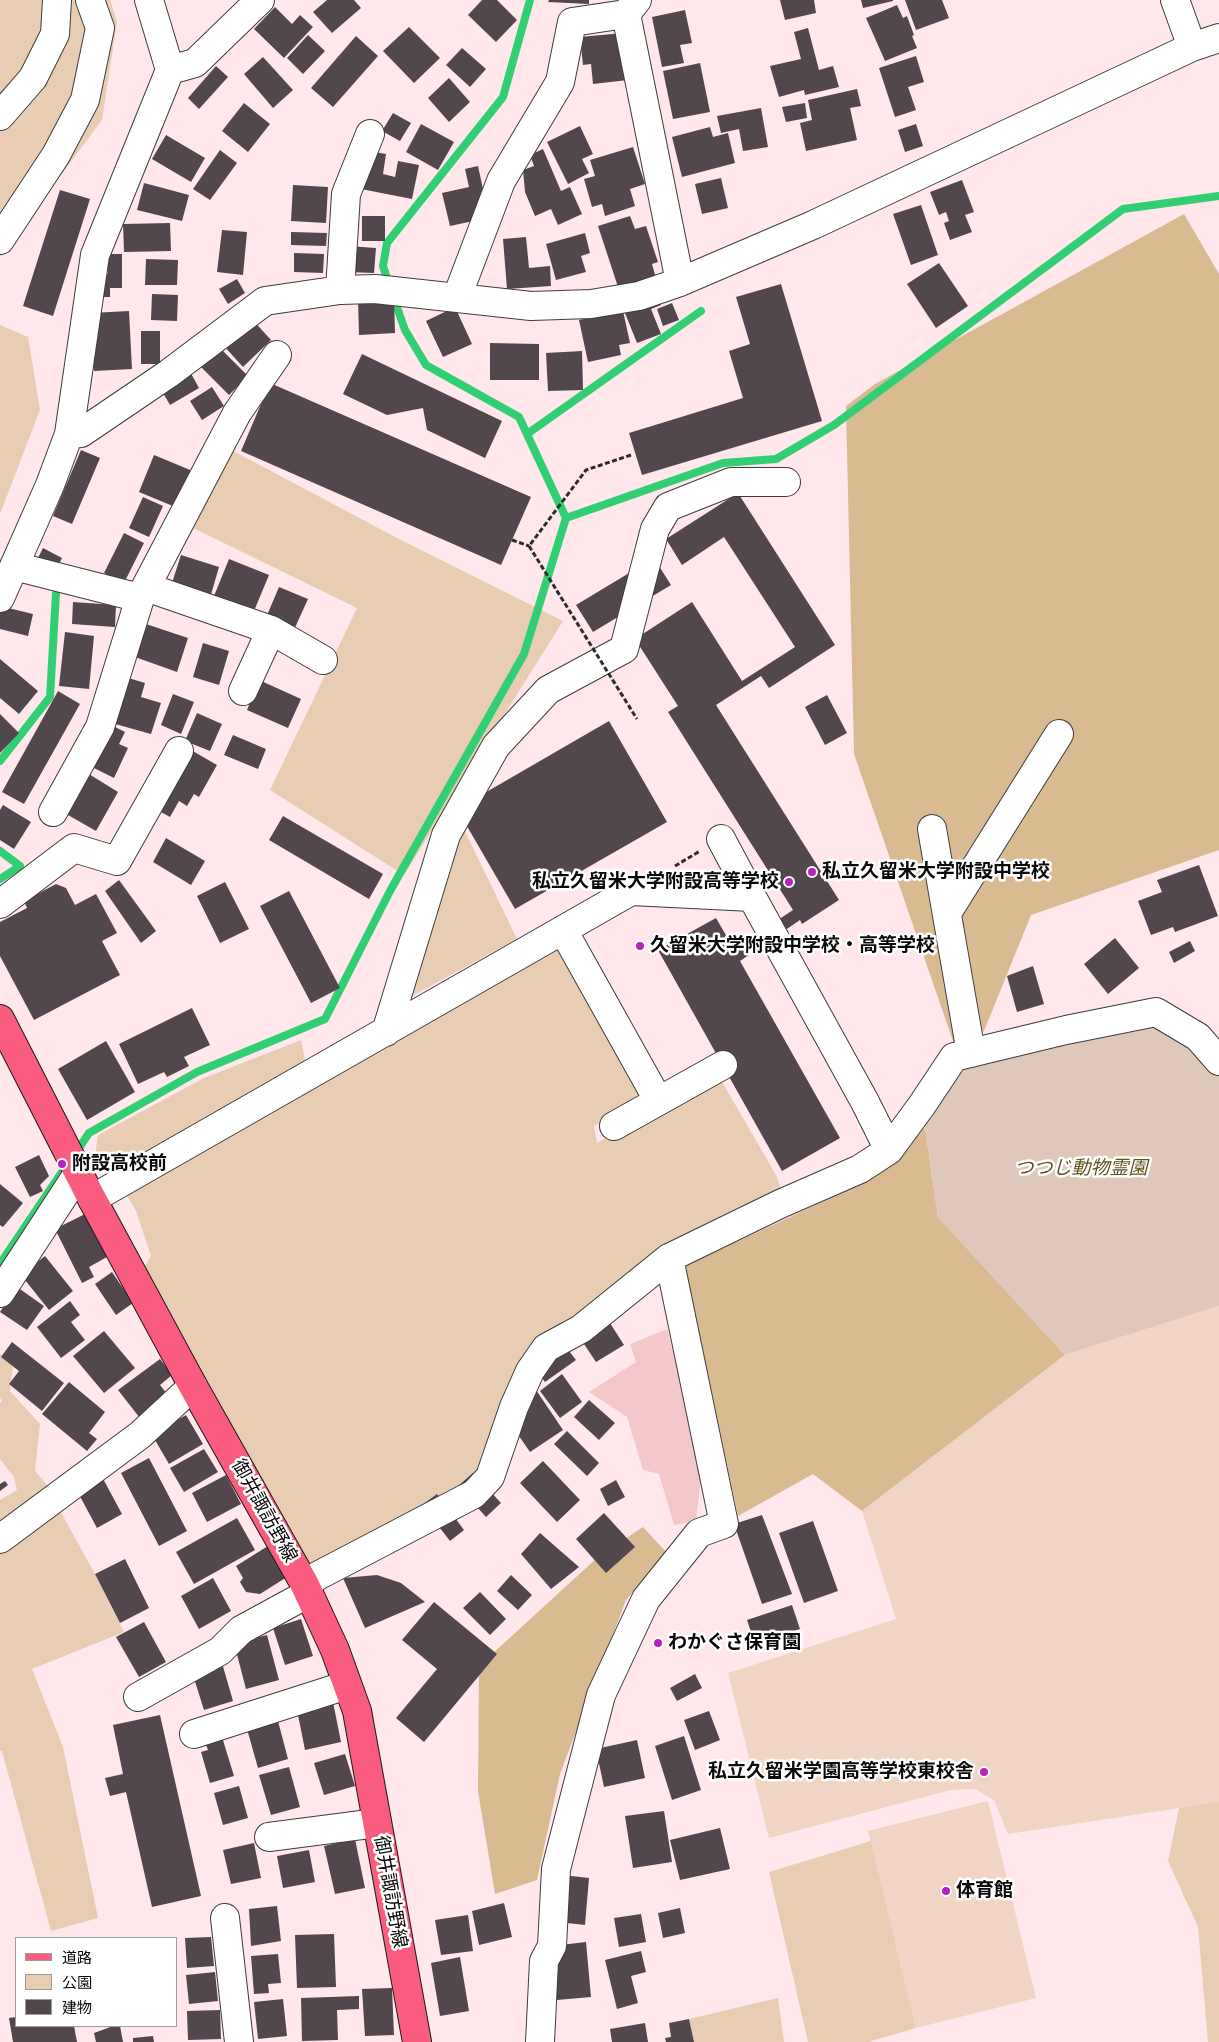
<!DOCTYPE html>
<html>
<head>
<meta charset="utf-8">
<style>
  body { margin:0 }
  #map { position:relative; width:1219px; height:2042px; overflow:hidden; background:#ffe7eb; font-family:"Zilla Slab","Noto Sans JP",serif }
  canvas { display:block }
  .legend { position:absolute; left:15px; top:1937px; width:162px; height:90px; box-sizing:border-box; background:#fff; border:1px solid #9d9d9d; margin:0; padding:6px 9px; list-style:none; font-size:15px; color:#0a0a0a }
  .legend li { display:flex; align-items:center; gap:10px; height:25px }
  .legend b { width:25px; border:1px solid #9d9d9d }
</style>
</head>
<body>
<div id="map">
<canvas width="1219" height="2042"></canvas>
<ul class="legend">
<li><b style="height:6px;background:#fa5c7f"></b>道路</li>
<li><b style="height:14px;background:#e8cdb2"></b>公園</li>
<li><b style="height:14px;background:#53474e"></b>建物</li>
</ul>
</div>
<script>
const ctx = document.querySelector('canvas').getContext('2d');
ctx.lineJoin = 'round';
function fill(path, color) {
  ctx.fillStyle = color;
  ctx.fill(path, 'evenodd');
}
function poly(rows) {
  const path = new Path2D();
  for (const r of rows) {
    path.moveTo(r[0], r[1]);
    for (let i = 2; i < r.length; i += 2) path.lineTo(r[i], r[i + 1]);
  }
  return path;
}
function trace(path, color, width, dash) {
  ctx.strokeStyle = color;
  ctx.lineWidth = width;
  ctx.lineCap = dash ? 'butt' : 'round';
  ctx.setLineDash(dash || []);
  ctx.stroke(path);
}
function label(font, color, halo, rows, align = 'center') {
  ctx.font = font + ' "Zilla Slab","Noto Sans JP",serif';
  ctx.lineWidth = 5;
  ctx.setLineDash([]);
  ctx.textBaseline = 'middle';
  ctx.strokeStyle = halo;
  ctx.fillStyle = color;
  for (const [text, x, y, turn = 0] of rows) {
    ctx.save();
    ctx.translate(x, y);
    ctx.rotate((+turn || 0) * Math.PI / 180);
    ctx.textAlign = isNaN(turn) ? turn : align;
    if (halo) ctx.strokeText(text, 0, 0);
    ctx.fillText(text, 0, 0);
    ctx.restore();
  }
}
fill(poly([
  [667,1329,688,1410,701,1478,696,1521,674,1525,659,1474,643,1470,627,1417,589,1392,636,1362,630,1344]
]), '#f4c8cb');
fill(poly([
  [0,0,110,0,117,22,102,120,0,257],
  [0,325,28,337,40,410,0,514],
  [224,446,397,538,563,621,404,875,270,790,357,608,185,524],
  [461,823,517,939,410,997],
  [562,939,648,1096,594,1126,597,1143,718,1075,776,1175,781,1190,543,1344,499,1407,483,1474,306,1576,142,1271,151,1256,136,1211,124,1191],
  [301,1040,307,1070,109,1180,95,1155,98,1135,204,1078],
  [0,1354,13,1365,10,1391,40,1424,35,1471,52,1491,0,1533,0,1500,17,1490,14,1477,0,1459,0,1403,2,1401,0,1398],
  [53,1498,95,1574,124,1632,32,1669,63,1747,98,1918,51,1931,2,1751,0,1751,0,1539],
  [1219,1655,1219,2042,1208,2042,1198,1927,1168,1861,1202,1698],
  [871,1841,916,2028,868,2042,808,2042,769,1872],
  [778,1998,784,2042,694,2042,689,2019]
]), '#e8cdb2');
fill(poly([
  [1184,214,1219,274,1219,850,1031,915,984,1031,955,1047,854,754,846,406,875,384],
  [925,1127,938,1217,1065,1355,862,1511,813,1474,738,1516,685,1266,865,1182,893,1161],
  [643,1527,667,1553,626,1600,560,1774,537,1880,495,1894,478,1791,479,1666,598,1557]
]), '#d9ba91');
fill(poly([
  [1156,1012,1219,1061,1219,1306,1065,1355,938,1217,922,1105,954,1057]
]), '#dfc7ba');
fill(poly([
  [1219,1306,1219,1802,1008,1834,994,1800,975,1789,951,1790,769,1838,728,1673,896,1619,862,1511,1065,1355],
  [988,1801,1036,1998,916,2028,868,1831]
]), '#f0d4c4');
trace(poly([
  [389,285,383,266,387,243,503,97,530,0],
  [393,296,405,330,426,365,519,417,566,518],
  [527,434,701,311],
  [0,761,50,697,56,593],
  [0,851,20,866,0,879],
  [75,1154,89,1133,197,1072,325,1019,390,891,524,654,566,518,723,463,776,459,834,425,1123,209,1219,196],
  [0,1264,68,1163]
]), '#32ce74', 8);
fill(poly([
  [327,0,354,0,361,8,332,33,313,12],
  [482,0,497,0,517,20,496,42,468,15],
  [549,0,589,0,589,4,548,2],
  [780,0,814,0,816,13,785,20],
  [861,0,893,0,893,1,863,8],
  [905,0,942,0,949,18,916,30],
  [897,5,903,18,907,16,914,35,912,36,917,48,885,61,866,18],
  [275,7,292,24,300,15,313,27,284,58,254,29],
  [685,10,692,43,680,45,684,63,662,67,652,17],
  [409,27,440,58,414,83,383,51],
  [808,28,819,70,833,66,839,87,805,95,804,90,779,97,770,66,801,59,794,32],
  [623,33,628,80,593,84,591,64,583,65,580,37],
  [308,35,325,51,303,74,287,58],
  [356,36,378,56,333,107,311,88],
  [462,48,486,69,470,87,446,65],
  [916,56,924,82,908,87,916,110,895,117,879,68],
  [263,57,293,90,273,108,244,74],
  [700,63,710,112,673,119,663,71],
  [216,66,228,77,199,109,188,98],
  [449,78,470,102,449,122,428,98],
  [857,89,861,106,850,108,857,140,806,151,800,123,812,120,808,100],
  [244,103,270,124,248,152,222,131],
  [805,103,807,118,786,122,782,107],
  [761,108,768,147,743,151,739,129,721,133,717,116],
  [393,113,411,123,400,141,382,131],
  [421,124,454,142,438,170,406,152],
  [916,124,923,146,905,152,898,130],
  [580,126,593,154,582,159,589,173,568,184,547,142],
  [710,127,713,137,728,133,735,163,682,177,672,137],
  [166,135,205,158,191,182,152,159],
  [633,147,645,184,630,189,635,206,605,216,602,204,592,207,584,179,595,176,590,160],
  [543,149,561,191,570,187,582,214,558,225,551,209,535,216,525,192,523,170,534,166,530,155],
  [220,150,237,163,210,200,193,189],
  [368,151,386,154,383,174,395,177,398,161,419,165,412,199,361,189],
  [478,166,483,189,478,220,450,226,442,193,469,187,465,169],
  [721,178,728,208,702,214,695,184],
  [962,180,974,212,965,215,972,232,950,240,944,223,949,221,946,212,939,215,930,192],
  [144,183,189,195,182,221,137,210],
  [293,185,328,187,326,223,291,221],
  [60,190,90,199,53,316,23,306],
  [921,205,938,255,911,265,893,214],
  [362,216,385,216,385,241,362,241],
  [630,216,635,229,646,226,658,262,652,264,656,278,619,290,598,226],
  [170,223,171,251,124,252,123,224],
  [222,230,247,232,243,275,217,272],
  [291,232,327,233,326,246,291,245],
  [585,233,590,253,581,256,586,272,556,280,546,244],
  [526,237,529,268,550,266,551,286,507,289,503,239],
  [348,246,376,248,374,273,347,272],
  [294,253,324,254,323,273,294,272],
  [108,254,122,254,122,288,110,288,110,297,97,297,97,274,108,274],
  [146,259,178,260,177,285,145,285],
  [939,263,968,306,936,328,907,284],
  [237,279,245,293,228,304,219,289],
  [781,284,822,421,642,475,629,433,743,398,729,351,750,344,736,297],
  [152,294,178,295,177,321,151,320],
  [657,295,661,305,651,309,661,334,637,343,623,308],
  [394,298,395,333,359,335,358,299],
  [672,303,679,320,663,326,657,309],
  [455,307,472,344,443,357,426,321],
  [129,311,132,369,94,371,91,313],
  [623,311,630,343,619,345,621,355,588,362,579,320],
  [251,318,271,340,243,367,223,345],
  [141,331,160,331,160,364,141,364],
  [490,343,539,344,539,380,490,380],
  [218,346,248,376,229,395,199,365],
  [582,351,583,390,548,391,546,353],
  [362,354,502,421,485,458,427,430,423,408,387,415,343,394],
  [188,368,199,388,170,405,159,386],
  [270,383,531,497,501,565,241,451],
  [212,387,224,406,202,420,190,401],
  [81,450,100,458,72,524,53,516],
  [154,455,195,472,180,509,139,492],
  [738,493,835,645,769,688,761,676,716,705,839,900,802,924,800,920,740,961,840,1138,782,1171,658,950,716,918,734,949,793,910,668,712,678,706,635,639,692,602,742,681,795,647,724,537,682,565,666,539],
  [143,497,163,506,149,537,129,528],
  [124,533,144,543,124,583,104,573],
  [43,548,62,558,56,570,37,560],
  [181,555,219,567,210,598,171,586],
  [654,558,671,585,593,632,576,605],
  [229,559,269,575,254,611,214,596],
  [279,587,308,599,293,632,265,620],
  [73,602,116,605,115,627,72,624],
  [0,606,33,614,28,636,0,629],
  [146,624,188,638,177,672,135,657],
  [65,632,94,636,89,689,59,686],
  [203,643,229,651,219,685,193,677],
  [0,659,38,691,19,714,0,698],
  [122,676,145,683,141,697,161,703,151,734,108,722],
  [259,680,301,699,288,728,247,710],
  [58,691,80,704,24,804,2,792],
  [173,694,194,702,181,734,161,725],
  [827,695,847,733,825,745,805,707],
  [197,713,222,724,210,751,185,741],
  [0,714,19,733,0,753],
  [609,721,667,822,515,909,457,809],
  [109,724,125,732,119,744,128,748,114,778,88,765],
  [233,735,266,749,258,769,224,755],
  [184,746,217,765,199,797,194,794,187,806,179,801,170,817,150,806],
  [84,771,118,792,96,831,61,811],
  [3,805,31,822,14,849,0,840,0,810],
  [283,816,383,874,369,899,269,840],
  [166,838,205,861,191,885,153,862],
  [1199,865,1218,916,1175,932,1173,927,1151,935,1138,901,1162,892,1157,880],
  [119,880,156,931,141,943,105,891],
  [225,882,249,929,220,943,197,896],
  [56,884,66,888,75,905,96,894,117,933,102,941,120,975,34,1020,0,956,0,922,27,908,24,901],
  [289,891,340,988,311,1003,260,906],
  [1115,938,1139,968,1108,994,1084,964],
  [1190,941,1195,951,1174,963,1169,952],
  [1033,966,1044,1004,1017,1012,1007,976],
  [192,1008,210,1045,184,1057,189,1066,167,1077,164,1072,138,1084,119,1044],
  [106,1041,135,1092,87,1120,58,1069],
  [39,1155,49,1176,40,1185,43,1191,30,1197,15,1167],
  [0,1184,23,1203,3,1227,0,1225],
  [85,1214,107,1257,89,1267,94,1277,82,1283,55,1229],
  [45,1256,73,1291,49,1310,21,1275],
  [112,1272,133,1303,116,1315,95,1284],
  [17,1287,44,1306,27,1330,0,1312],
  [70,1301,80,1315,71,1322,85,1340,61,1358,37,1327],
  [610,1323,624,1345,596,1362,582,1341],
  [104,1331,135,1368,104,1393,73,1356],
  [12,1342,64,1383,42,1411,9,1384,19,1371,1,1357],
  [566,1347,576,1360,545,1382,535,1369],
  [160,1359,172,1375,160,1385,172,1400,143,1422,118,1390],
  [562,1374,582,1402,560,1418,540,1391],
  [69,1382,105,1412,89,1433,97,1439,87,1451,42,1414],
  [532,1384,563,1430,530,1452,499,1407],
  [589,1400,615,1423,599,1440,574,1417],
  [186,1415,203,1444,169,1464,152,1435],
  [567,1431,599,1463,587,1476,554,1444],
  [204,1449,218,1472,184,1492,170,1468],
  [149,1458,187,1531,159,1546,121,1473],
  [543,1461,580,1500,557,1522,520,1483],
  [473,1473,501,1503,486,1517,458,1486],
  [101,1475,122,1514,97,1528,76,1489],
  [226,1475,241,1504,207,1522,192,1493],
  [616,1480,625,1497,608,1506,600,1489],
  [5,1481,8,1485,0,1491,0,1484],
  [437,1494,464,1530,450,1541,422,1505],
  [604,1513,635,1547,606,1573,576,1539],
  [762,1515,792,1594,762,1604,734,1524],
  [237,1518,255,1550,194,1584,176,1552],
  [813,1521,838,1591,804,1603,779,1533],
  [540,1533,579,1567,551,1589,521,1554],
  [268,1546,287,1577,260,1594,246,1592,240,1582,243,1578,236,1566],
  [125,1559,149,1608,120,1623,95,1574],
  [377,1575,401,1583,425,1602,365,1628,343,1578],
  [511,1575,532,1595,518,1610,497,1591],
  [213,1578,231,1611,199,1629,181,1596],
  [480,1592,506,1619,490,1635,463,1608],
  [434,1602,497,1654,424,1742,396,1718,437,1669,402,1640],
  [792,1605,800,1629,755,1644,747,1620],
  [301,1619,313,1656,285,1665,273,1628],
  [144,1622,166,1662,139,1677,116,1637],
  [267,1635,279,1680,246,1689,234,1643],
  [222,1663,233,1701,204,1710,192,1672],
  [695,1674,702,1688,677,1701,670,1688],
  [333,1702,341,1742,305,1750,297,1710],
  [709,1711,720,1740,695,1750,684,1720],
  [160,1715,201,1896,152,1907,126,1792,110,1796,105,1778,123,1774,113,1725],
  [278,1721,288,1759,258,1768,247,1729],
  [684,1736,701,1790,672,1800,655,1746],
  [222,1737,234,1776,210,1783,201,1752,208,1750,205,1742],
  [637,1740,645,1778,604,1787,596,1749],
  [345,1754,355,1786,324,1795,314,1763],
  [289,1767,300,1807,271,1815,259,1775],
  [239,1786,248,1818,223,1825,214,1793],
  [664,1811,672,1862,633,1868,625,1816],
  [720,1828,730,1869,680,1880,670,1840],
  [355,1839,365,1888,335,1894,324,1846],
  [254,1843,261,1878,231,1884,223,1850],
  [309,1850,315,1882,283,1888,277,1856],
  [562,1875,589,1878,585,1925,558,1922],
  [504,1903,512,1937,479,1945,472,1911],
  [277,1906,281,1941,251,1946,249,1909],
  [680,1908,685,1933,663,1938,658,1913],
  [641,1914,646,1942,619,1947,614,1918],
  [468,1915,473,1951,441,1955,435,1920],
  [334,1934,336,1987,297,1988,295,1935],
  [211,1937,214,1966,187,1968,185,1938],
  [586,1942,591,1997,557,2000,552,1946],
  [641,1951,646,1972,631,1976,638,2003,617,2009,605,1960],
  [278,1954,281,1983,268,1984,269,1993,254,1994,251,1956],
  [460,1957,469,2011,440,2016,431,1963],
  [215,1972,218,2001,189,2004,186,1975],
  [392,1988,394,2035,365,2036,362,1989],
  [359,1996,359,2009,337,2010,338,2040,302,2041,301,1998],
  [283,1999,287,2036,258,2039,254,2002],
  [220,2010,221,2039,188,2040,187,2011],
  [16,2017,16,2026,74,2026,77,2042,13,2042,9,2018],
  [689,2019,694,2042,666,2042,665,2038,671,2037,669,2023],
  [645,2023,648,2042,612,2042,610,2029],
  [113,2026,120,2026,123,2042,96,2042,94,2033],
  [153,2036,154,2042,133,2042,133,2038]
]), '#53474e');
const minor = poly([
  [1175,0,1192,47],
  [626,14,680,282],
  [170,70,195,63,260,0],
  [0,116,33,78,55,34,57,0],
  [0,240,56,155,85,100,100,28,90,0],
  [340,290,346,194,370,134],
  [457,297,501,181,560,82,572,22,626,14,637,0],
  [69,434,81,433,168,374,265,301,340,290,375,289,531,306,591,304,639,296,680,282,813,225,1192,47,1219,38],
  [14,566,140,598,100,727,53,812],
  [146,587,271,630,323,660],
  [0,598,50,485,69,434,95,255,170,70,149,0],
  [140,598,237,413,277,355],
  [243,691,271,630],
  [932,829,971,1053],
  [721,839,752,897],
  [0,904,74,848,117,861,179,751],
  [947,913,1059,734],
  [563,930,658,1100],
  [386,1032,446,835,496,746,548,690,624,649,655,529,668,507,731,482,786,482],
  [614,1126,723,1065],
  [92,1199,631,891,752,897,865,1102,889,1150],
  [0,1293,79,1172],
  [0,1539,140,1435,193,1386],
  [304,1583,474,1494,490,1477,514,1407,530,1371,546,1348,581,1329,669,1258,780,1204,860,1169,889,1150,922,1105,954,1057,1066,1030,1156,1012,1198,1037,1219,1061],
  [138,1697,220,1651,241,1630,309,1593],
  [194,1734,347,1685],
  [269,1837,377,1823],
  [225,1918,239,2042],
  [540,2042,544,1961,552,1946,556,1869,601,1695,646,1599,699,1533,724,1524,669,1258]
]);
const major = poly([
  [0,1019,92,1199,193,1386,304,1583,335,1650,357,1711,417,2042]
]);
trace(minor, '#3d3d3d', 30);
trace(major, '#1b1b1b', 30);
trace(poly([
  [512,540,529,546],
  [675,866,700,851]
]), '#2c2c2c', 3, [5, 2.5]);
trace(minor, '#fff', 28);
trace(major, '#fa5c7f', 28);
trace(poly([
  [631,455,586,470,529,546,637,719]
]), '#2c2c2c', 3, [5, 2.5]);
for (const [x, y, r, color] of [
  [812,872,5,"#b622ba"],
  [789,882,5,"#b622ba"],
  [640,946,5,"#b622ba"],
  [62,1164,5,"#b622ba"],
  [658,1643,5,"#b622ba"],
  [984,1772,5,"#b622ba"],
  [946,1891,5,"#b622ba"]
]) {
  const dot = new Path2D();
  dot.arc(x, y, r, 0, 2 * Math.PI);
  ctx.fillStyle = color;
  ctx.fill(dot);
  trace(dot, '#fff', 2);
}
label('bold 19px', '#0a0a0a', '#fff', [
  ["私立久留米大学附設中学校",822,872],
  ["私立久留米大学附設高等学校",779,882,"right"],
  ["久留米大学附設中学校・高等学校",650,946],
  ["附設高校前",72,1164],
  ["わかぐさ保育園",668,1643],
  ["私立久留米学園高等学校東校舎",974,1772,"right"],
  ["体育館",956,1891]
], 'left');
label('italic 19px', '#61541b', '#fff', [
  ["つつじ動物霊園",1081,1169]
]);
label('19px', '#0a0a0a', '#fff', [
  ["御井諏訪野線",264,1511,61],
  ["御井諏訪野線",390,1892,80]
]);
</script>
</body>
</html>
